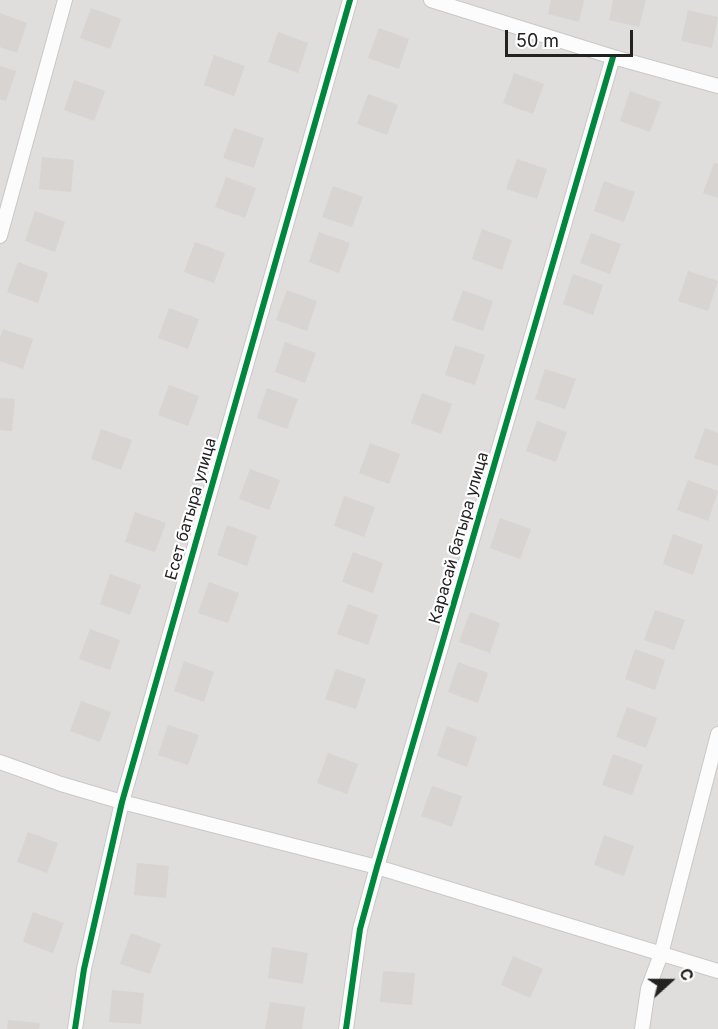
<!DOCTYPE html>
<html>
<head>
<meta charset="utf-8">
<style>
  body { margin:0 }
  #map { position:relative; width:718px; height:1029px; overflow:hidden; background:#f0eeeb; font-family:Inter,sans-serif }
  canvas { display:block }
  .north { position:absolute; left:640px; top:951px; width:60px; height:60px; -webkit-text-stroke:4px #fff; paint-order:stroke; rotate:69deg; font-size:16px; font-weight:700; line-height:24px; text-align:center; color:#222 }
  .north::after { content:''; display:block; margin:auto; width:21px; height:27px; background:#222; clip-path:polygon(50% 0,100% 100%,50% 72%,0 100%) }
  .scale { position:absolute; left:505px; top:30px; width:128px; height:27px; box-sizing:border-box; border:3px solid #222; border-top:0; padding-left:8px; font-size:18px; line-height:21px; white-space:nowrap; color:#222; -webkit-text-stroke:4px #fff; paint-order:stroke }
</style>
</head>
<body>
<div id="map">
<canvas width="718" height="1029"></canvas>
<div class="north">С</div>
<div class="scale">50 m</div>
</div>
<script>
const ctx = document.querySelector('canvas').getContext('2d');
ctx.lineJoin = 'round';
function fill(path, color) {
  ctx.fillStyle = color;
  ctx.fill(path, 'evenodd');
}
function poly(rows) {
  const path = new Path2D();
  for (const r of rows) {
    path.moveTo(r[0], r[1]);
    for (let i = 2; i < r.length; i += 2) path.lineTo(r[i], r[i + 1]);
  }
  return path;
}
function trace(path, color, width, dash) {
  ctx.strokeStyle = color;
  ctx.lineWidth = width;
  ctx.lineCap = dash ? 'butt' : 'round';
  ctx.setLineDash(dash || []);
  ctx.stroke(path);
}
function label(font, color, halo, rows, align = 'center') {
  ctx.font = font + ' Inter,sans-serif';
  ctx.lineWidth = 4.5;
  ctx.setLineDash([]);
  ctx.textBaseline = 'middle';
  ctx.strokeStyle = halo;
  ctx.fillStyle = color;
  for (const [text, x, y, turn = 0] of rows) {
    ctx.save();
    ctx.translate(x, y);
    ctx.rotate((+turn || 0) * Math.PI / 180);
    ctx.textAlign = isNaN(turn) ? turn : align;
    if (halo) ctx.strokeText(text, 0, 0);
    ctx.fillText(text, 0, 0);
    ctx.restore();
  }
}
fill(poly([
  [0,0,718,0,718,1029,0,1029]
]), '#dfdedc');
fill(poly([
  [551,0,584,0,579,22,548,14],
  [613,0,646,0,639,27,609,20],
  [91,8,121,19,110,49,80,38],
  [688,10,718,17,712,48,681,41],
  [0,13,27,23,17,53,0,47],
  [379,28,409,39,399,69,368,58],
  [278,32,308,43,298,73,268,62],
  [214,55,245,66,234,96,204,85],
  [0,66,16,71,6,101,0,99],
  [514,73,544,84,533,114,503,103],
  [74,80,105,91,94,121,64,110],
  [630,91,661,102,650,132,620,121],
  [368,94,398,105,387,135,357,124],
  [234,128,264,138,254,168,223,158],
  [42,157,74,160,71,192,39,189],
  [517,159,547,169,537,199,506,189],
  [714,163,718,164,718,198,703,193],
  [226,177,256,188,245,218,215,207],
  [604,181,635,192,624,222,594,211],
  [333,186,363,197,352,227,322,217],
  [35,211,65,222,55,252,25,241],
  [482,229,512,240,502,270,472,259],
  [319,232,350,243,339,273,309,262],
  [591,233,621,244,610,274,580,263],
  [195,242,225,253,214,283,184,272],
  [18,262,48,273,38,303,7,292],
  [688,271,718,281,708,311,678,301],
  [573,274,603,285,593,315,563,304],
  [287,290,317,301,307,331,276,320],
  [463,290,493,301,483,331,452,320],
  [169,308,199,319,188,349,158,338],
  [3,329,33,339,23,369,0,361,0,337],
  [285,342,316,353,305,383,275,372],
  [455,345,485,355,475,385,445,375],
  [545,369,576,379,565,409,535,399],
  [169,385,199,396,188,426,158,415],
  [267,388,298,399,287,429,257,418],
  [422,393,452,404,441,434,411,423],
  [0,398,15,399,12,431,0,430],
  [537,421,567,432,556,462,526,451],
  [705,428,718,433,718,466,694,458],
  [101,429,132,440,121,470,91,459],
  [370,443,400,454,389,484,359,473],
  [250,469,280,480,269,510,239,499],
  [688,480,718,491,708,521,677,510],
  [344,496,375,507,364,537,334,526],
  [135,512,166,523,155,552,125,542],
  [500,518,531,529,520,559,490,548],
  [227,525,257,536,247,566,217,555],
  [673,534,703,545,693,575,663,564],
  [353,552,383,563,373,593,342,582],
  [110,574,141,585,130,615,100,604],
  [209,582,239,593,228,623,198,613],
  [348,604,378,615,368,645,337,634],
  [655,610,685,620,674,650,644,640],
  [470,612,500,623,490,653,459,642],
  [90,629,120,640,110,670,79,659],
  [635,649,665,660,655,690,625,679],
  [184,661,214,672,204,702,174,691],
  [458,662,488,673,478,703,448,692],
  [336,669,366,679,356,709,325,699],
  [81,701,111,712,100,742,70,731],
  [627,707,657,718,646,748,616,737],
  [168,725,199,735,188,765,158,755],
  [447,726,477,737,467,767,437,756],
  [328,753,358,764,347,794,317,783],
  [613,754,643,765,632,795,602,785],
  [432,786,462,796,452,827,421,816],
  [28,832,58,843,47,873,17,862],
  [604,835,634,846,624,876,594,865],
  [137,863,169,866,166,898,134,895],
  [33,912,64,923,53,953,23,942],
  [131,933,161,944,150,974,120,964],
  [272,947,308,953,303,984,268,978],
  [513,956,543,969,530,998,501,985],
  [383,971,415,973,412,1005,380,1002],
  [112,990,144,993,141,1024,109,1022],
  [270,1002,305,1007,302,1029,265,1029],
  [8,1020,40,1023,39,1029,7,1029]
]), '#d7d4d2');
const minor = poly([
  [431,0,613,57,718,86],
  [0,236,65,0],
  [0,762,61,784,122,802,377,867,718,971],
  [75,1029,84,969,122,802,350,0],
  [346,1029,360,929,377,867,613,57],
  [642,1029,648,989,661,954,718,734]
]);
trace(minor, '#c9c8c7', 16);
trace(minor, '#fdfcfc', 14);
trace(poly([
  [75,1029,84,969,122,802,350,0],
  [346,1029,360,929,377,867,613,57]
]), '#00873e', 6);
label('16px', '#222', '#fff', [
  ["Есет батыра улица",191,509,-74],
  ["Карасай батыра улица",459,538,-74]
]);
</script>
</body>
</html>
